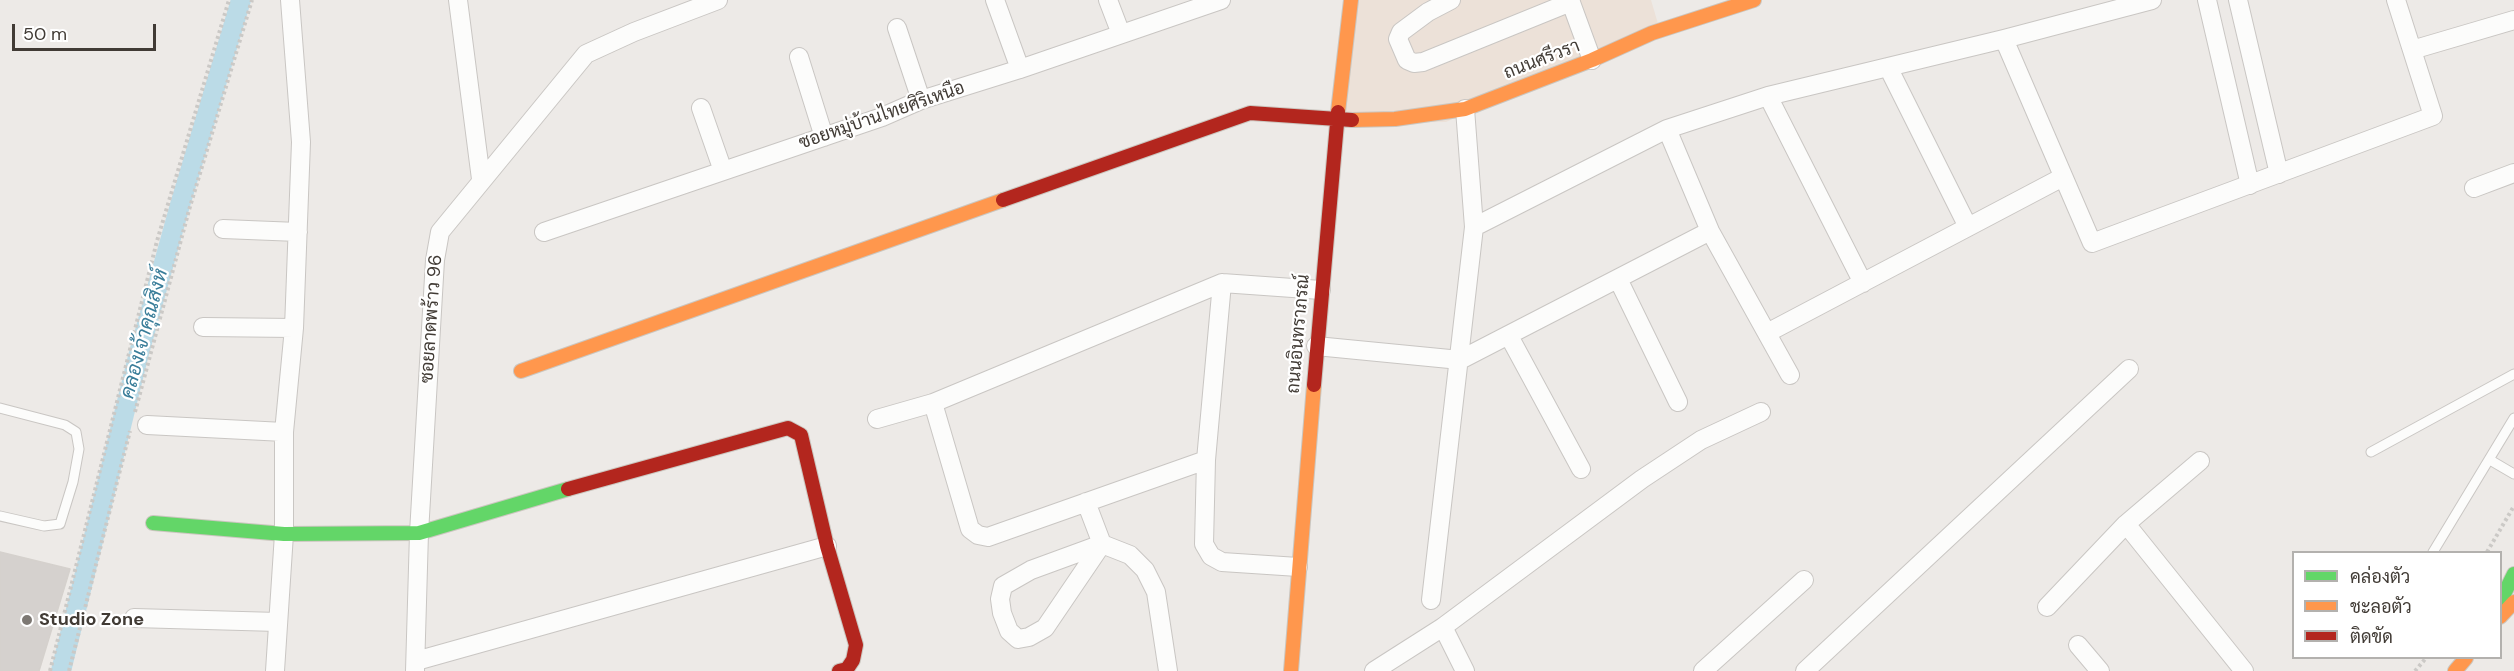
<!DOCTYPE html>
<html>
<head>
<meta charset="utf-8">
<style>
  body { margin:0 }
  #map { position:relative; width:2514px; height:671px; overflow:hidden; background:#edeae7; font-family:"DM Sans",Sarabun,sans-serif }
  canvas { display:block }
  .legend { position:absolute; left:2292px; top:551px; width:210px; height:108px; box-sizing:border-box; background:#fff; border:2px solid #b3b1ae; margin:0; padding:8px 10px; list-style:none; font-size:18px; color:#413b35 }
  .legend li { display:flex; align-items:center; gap:12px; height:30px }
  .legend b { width:30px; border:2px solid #b3b1ae }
  .scale { position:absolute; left:12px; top:24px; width:144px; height:27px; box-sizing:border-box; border:3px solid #413b35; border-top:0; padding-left:8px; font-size:18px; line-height:21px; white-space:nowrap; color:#413b35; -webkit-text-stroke:4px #fff; paint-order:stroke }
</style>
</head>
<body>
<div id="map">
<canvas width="2514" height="671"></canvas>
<ul class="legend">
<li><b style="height:8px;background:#63d668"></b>คล่องตัว</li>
<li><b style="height:8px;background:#ff974d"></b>ชะลอตัว</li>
<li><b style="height:8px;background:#b3261e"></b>ติดขัด</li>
</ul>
<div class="scale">50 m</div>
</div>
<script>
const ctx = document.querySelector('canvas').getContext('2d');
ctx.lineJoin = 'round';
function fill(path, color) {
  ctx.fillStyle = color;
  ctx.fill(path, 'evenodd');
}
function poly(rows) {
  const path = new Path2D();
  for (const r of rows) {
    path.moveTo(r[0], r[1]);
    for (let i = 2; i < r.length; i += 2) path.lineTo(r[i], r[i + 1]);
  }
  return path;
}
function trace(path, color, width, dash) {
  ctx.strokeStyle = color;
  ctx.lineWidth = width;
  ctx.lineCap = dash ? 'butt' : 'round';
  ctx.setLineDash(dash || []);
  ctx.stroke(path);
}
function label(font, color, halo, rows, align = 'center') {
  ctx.font = font + ' "DM Sans",Sarabun,sans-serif';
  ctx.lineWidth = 4.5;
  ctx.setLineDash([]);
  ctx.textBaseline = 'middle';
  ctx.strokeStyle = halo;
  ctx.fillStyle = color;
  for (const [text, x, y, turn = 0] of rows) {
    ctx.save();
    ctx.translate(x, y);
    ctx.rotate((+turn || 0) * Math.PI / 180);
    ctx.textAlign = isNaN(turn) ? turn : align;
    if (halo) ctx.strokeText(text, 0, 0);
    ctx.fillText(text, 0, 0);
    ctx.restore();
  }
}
fill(poly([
  [1349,0,1651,0,1659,27,1446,122,1335,123]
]), '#ece1d8');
trace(poly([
  [61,671,139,353,180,205,241,0]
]), '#bbdbe7', 20);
const building = poly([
  [0,552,70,569,39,671,0,671,0,552]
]);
fill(building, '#d5d1ce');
trace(building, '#d5d1cd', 1.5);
const lane = poly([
  [0,408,65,425,76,432,79,449,73,482,60,524,44,526,0,516],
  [2371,452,2514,374],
  [2490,460,2514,474],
  [2433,552,2514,418]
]);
const street = poly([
  [458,0,481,179],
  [995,0,1020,69],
  [1108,0,1121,34],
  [1451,0,1428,12,1401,32,1398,39,1407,60,1414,63,1423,62,1571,2],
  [1570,0,1592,60],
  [2207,0,2250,185],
  [2238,0,2279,174],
  [897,28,921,100],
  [2004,39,2092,243,2433,116,2396,0],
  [2412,50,2514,20],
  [799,57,824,137],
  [1888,67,1968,227],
  [1768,96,1863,283],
  [701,108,723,171],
  [1667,129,1710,231,1790,375],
  [2474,188,2514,173],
  [1474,227,1667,129,1768,96,2004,39,2152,0],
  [223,229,298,232],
  [544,232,882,117,921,100,1020,69,1221,0],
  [1618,279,1678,402],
  [1222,283,1206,460,1204,544,1211,556,1222,562,1298,567],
  [203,327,294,328],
  [1767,333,2063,177],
  [1509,336,1581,469],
  [1316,346,1460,360,1710,231],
  [877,419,933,403],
  [147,425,284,432],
  [1206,460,988,537,978,535,970,529,933,403,1222,283,1321,290],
  [1086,502,1102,544,1130,555,1145,570,1156,592,1168,671],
  [2126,524,2244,671],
  [1102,544,1045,628,1029,637,1018,639,1009,631,1002,613,1000,599,1003,586,1031,570,1102,544],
  [1431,600,1474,227,1465,109],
  [2047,607,2126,524,2200,461],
  [134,618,278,622],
  [1443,627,1642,479,1701,440,1761,412],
  [2078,645,2100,671],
  [416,661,827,546],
  [275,671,284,534,284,432,294,328,301,142,290,0],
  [415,671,419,533,435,260,440,232,586,54,634,32,718,0],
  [1374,671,1443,627,1465,671],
  [1703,671,1804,580],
  [1805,671,2129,369]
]);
const fast = poly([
  [153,523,284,534,419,533,568,489],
  [2500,602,2514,574]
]);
const slow = poly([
  [1338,112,1351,0],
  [1352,120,1395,119,1465,109,1592,60,1652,33,1754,0],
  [521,371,1003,200],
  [2500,617,2514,602],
  [1291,671,1314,385],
  [2455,671,2466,658]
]);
const jam = poly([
  [1003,200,1250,113,1352,120],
  [1314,385,1338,112],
  [568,489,788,428,801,435,827,546,856,645,853,660,847,669,839,671]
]);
trace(lane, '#c9c6c3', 11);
trace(street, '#c9c6c3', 20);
trace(fast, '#cbc6bf', 16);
trace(slow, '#cbc6bf', 16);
trace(jam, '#cbc6bf', 16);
trace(poly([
  [135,412,189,210,252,0],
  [2487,552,2514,506],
  [50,671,157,241,229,0],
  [69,671,130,431],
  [2415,671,2426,658]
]), '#cbc9c6', 4, [3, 3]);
trace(lane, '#fcfcfb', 9);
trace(street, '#fcfcfb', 18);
trace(fast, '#63d668', 14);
trace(slow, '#ff974d', 14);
trace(jam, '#b3261e', 14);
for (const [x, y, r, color] of [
  [27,620,6,"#7d7873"]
]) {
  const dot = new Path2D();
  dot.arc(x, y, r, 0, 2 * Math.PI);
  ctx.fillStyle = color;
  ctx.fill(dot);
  trace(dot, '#fff', 2);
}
label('18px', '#413b35', '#fff', [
  ["ถนนศรีวรา",1542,60,-21],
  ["ซอยหมู่บ้านไทยศิริเหนือ",882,116,-19],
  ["ซอยลาดพร้าว 96",432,319,-86],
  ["ถนนอินทราภรณ์",1299,334,-85]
]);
label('bold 18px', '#413b35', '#fff', [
  ["Studio Zone",39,620]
], 'left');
label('italic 20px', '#397d99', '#fff', [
  ["คลองเจ้าคุณสิงห์",145,334,-75]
]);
</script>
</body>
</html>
